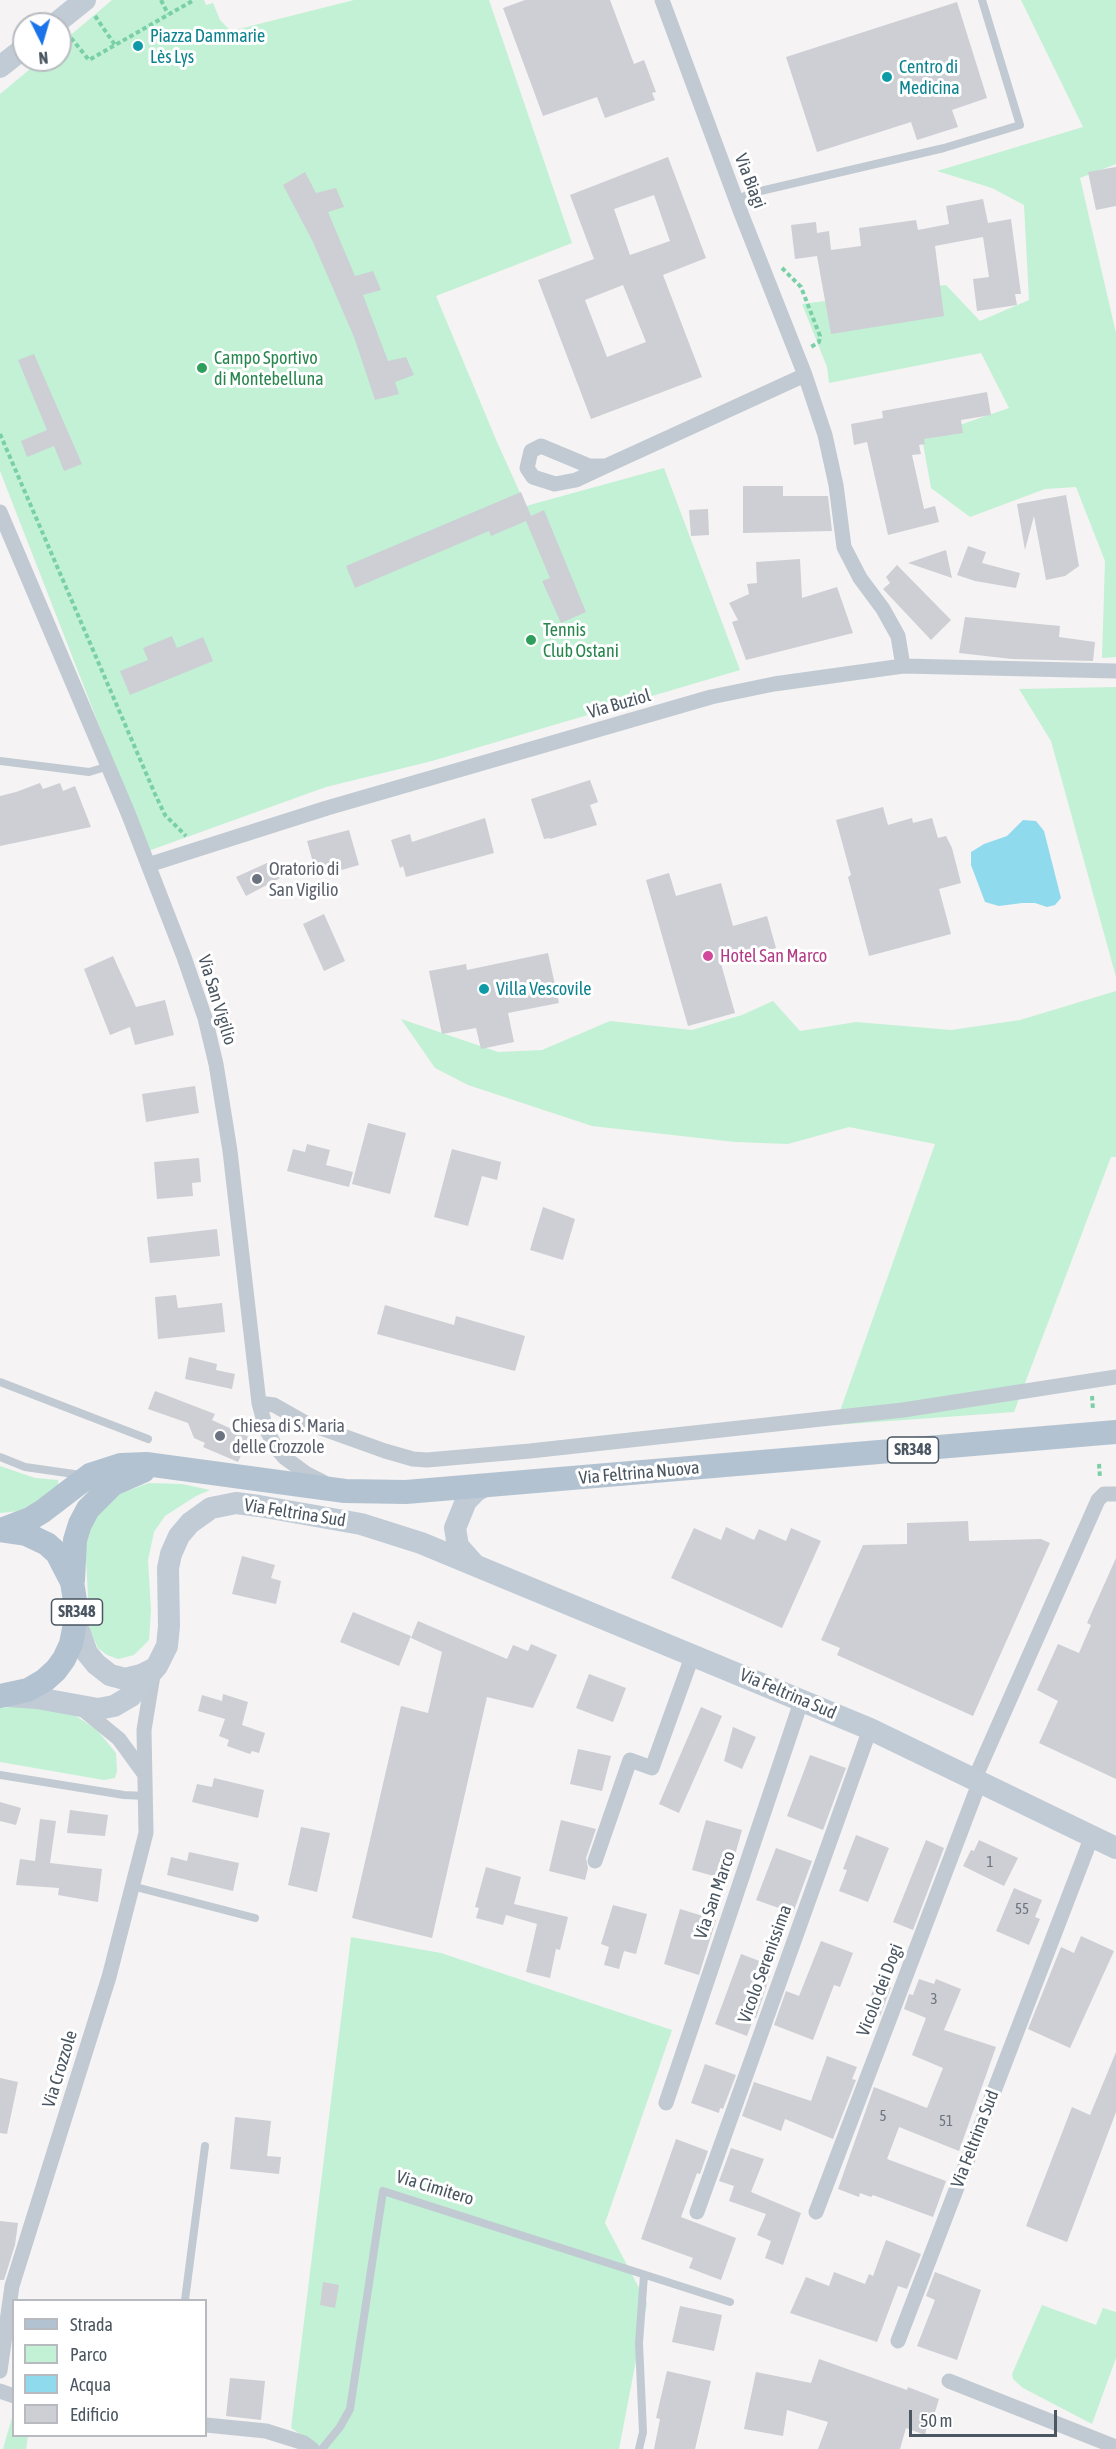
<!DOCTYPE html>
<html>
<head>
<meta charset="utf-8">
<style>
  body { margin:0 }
  #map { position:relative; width:1116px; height:2449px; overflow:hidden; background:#f5f3f3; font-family:"Asap Condensed",sans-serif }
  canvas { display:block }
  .legend { position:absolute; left:12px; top:2299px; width:195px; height:138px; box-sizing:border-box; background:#fff; border:2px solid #b7bbc0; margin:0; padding:8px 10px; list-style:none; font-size:18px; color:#4a5661 }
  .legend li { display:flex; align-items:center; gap:12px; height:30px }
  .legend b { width:30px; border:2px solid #b7bbc0 }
  .north { position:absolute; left:12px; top:12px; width:60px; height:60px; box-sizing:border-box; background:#fff; border:2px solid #b7bbc0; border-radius:50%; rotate:175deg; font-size:16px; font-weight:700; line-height:24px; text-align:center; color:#4a5661 }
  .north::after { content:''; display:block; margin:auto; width:21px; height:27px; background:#1a73e8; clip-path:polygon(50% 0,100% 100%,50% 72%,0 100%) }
  .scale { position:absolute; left:909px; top:2410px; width:148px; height:27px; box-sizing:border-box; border:3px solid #4a5661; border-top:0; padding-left:8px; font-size:18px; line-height:21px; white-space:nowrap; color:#4a5661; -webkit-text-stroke:4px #fff; paint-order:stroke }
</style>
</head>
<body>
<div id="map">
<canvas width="1116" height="2449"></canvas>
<ul class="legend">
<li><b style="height:8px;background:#b3c2d1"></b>Strada</li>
<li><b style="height:16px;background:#c3f1d5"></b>Parco</li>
<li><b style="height:16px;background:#90daee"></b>Acqua</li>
<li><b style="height:16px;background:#cdcfd5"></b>Edificio</li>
</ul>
<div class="north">N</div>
<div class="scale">50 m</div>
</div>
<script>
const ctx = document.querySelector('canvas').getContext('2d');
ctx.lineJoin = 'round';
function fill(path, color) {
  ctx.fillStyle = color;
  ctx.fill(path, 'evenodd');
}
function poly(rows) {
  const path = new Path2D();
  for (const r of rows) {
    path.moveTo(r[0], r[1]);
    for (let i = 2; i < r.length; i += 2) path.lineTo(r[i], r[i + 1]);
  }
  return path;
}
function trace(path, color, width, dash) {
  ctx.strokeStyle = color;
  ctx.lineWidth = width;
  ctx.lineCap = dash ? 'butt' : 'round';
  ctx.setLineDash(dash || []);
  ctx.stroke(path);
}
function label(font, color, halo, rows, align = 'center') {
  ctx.font = font + ' "Asap Condensed",sans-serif';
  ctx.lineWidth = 6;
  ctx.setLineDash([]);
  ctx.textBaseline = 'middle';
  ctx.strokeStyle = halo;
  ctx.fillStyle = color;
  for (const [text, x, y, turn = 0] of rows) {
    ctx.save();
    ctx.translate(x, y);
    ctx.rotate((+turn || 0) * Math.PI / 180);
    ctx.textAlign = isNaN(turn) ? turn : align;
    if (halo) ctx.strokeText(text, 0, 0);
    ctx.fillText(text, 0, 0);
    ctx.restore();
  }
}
fill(poly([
  [112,0,204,0,206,5,213,3,220,20,231,31,354,0,489,0,572,243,436,296,497,442,526,506,664,468,740,670,432,761,326,787,148,851,0,471,0,94,41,60,60,60,60,44],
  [1021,0,1116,0,1116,164,1080,178,1116,333,1116,657,1102,658,1105,561,1076,487,1045,489,970,517,931,488,922,438,1009,408,981,353,829,383,827,367,802,304,946,285,980,321,1029,300,1024,205,992,188,937,171,1083,127],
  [1116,687,1116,977,1051,741,1019,689],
  [1116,991,1116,1157,1111,1157,1014,1412,835,1425,935,1144,849,1127,788,1144,735,1142,592,1126,468,1085,435,1068,401,1019,498,1052,542,1050,610,1021,692,1030,742,1015,773,1001,800,1031,856,1022,951,1030,1020,1020],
  [0,1466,35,1478,58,1480,59,1488,20,1511,0,1513],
  [149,1483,182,1484,210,1490,196,1496,165,1516,154,1532,148,1560,151,1610,149,1640,134,1655,118,1659,107,1655,98,1648,90,1630,85,1542,92,1522,118,1494],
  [26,1705,73,1714,97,1730,116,1753,117,1771,115,1778,104,1780,0,1762,0,1708],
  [351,1937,441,1953,672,2030,605,2223,647,2303,619,2449,315,2449,310,2441,291,2428],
  [1042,2305,1096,2325,1103,2308,1116,2312,1116,2358,1092,2424,1023,2388,1013,2379,1012,2374],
  [13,2414,14,2436,28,2436,26,2449,3,2449]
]), '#c3f1d5');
fill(poly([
  [1023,820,1036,821,1044,831,1061,898,1055,905,1047,907,1035,903,1022,903,999,906,985,902,971,865,971,852,984,844,1007,836]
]), '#90daee');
fill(poly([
  [525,0,610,0,634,64,644,60,656,92,652,93,655,100,605,118,597,97,543,116,503,8],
  [957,2,987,98,952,110,958,127,917,140,911,122,817,152,786,57],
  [668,157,706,258,663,275,702,377,591,419,538,280,594,259,570,195],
  [654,195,670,241,630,255,614,209],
  [623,285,646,342,607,357,585,300],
  [1116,167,1116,206,1096,210,1088,172],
  [305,172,316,193,336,188,344,207,328,212,355,276,373,271,381,290,363,295,388,361,406,357,414,375,395,382,399,394,375,400,354,337,313,242,283,185],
  [983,199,988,223,1011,219,1021,294,1015,294,1017,305,977,311,973,279,989,277,983,237,935,246,944,316,831,334,817,256,795,259,791,225,816,222,817,233,829,231,831,250,861,246,859,228,916,220,918,230,949,224,946,206],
  [34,354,82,464,64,471,54,446,27,457,21,441,47,430,18,360],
  [987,392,991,415,961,420,963,433,924,439,925,444,919,445,921,454,912,455,924,509,935,506,939,522,888,535,867,442,854,445,851,424,883,418,882,411],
  [743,486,783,486,783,496,828,496,832,531,743,533],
  [521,492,531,516,544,510,586,612,561,623,542,581,550,578,526,521,491,536,489,531,355,588,346,566],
  [1066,495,1079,566,1065,576,1046,580,1034,516,1025,550,1017,504],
  [708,509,709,535,691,536,689,510],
  [968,546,986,552,982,563,1020,573,1016,588,975,581,957,575],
  [946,550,952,578,908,563,937,553],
  [800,559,802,598,837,587,853,633,746,660,732,622,738,620,729,603,749,594,747,584,757,583,756,562],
  [897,565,951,620,931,640,883,589,890,583,886,577],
  [965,617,1060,626,1059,637,1095,642,1093,661,1012,659,959,653],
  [172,636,177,648,203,637,213,661,130,695,120,671,148,660,143,648],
  [590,780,598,802,590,805,597,825,550,839,550,838,544,839,531,799],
  [40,783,43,789,60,783,63,791,75,786,91,827,0,846,0,796,16,792],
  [883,807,888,825,912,818,913,823,932,818,938,838,946,836,952,848,961,883,939,889,951,934,869,956,848,877,851,875,836,820],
  [485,818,494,853,406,877,403,866,400,868,391,840,410,834,412,842],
  [349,830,359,865,317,877,307,841],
  [267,863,274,864,284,876,246,896,236,877],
  [669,873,676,896,721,883,733,926,767,916,776,948,721,964,735,1013,688,1026,646,880],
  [324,914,345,961,324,971,303,924],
  [548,953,559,1003,508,1013,514,1042,481,1049,476,1028,442,1034,429,971,466,964,467,970],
  [113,956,136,1007,165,1000,174,1035,135,1045,130,1027,110,1035,84,969],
  [195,1086,199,1113,146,1122,142,1094],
  [368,1123,406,1133,390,1194,352,1184],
  [307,1144,330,1150,326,1165,353,1172,349,1187,287,1171,293,1149,305,1152],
  [452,1149,501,1162,497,1180,482,1176,468,1226,434,1217],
  [199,1158,201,1182,192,1183,193,1196,157,1199,154,1162],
  [543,1207,575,1219,563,1260,530,1250],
  [217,1229,220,1256,150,1263,147,1237],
  [176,1295,178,1308,222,1303,225,1332,158,1339,155,1297],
  [385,1305,454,1325,456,1316,525,1336,515,1371,377,1334],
  [189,1357,217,1364,216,1370,235,1374,232,1389,185,1379],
  [155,1391,215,1414,212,1420,249,1437,238,1462,203,1447,205,1443,194,1438,188,1423,148,1409],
  [968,1521,969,1541,1041,1539,1050,1543,973,1716,837,1655,840,1648,821,1640,863,1545,907,1544,907,1523],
  [726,1527,754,1540,759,1529,786,1541,791,1528,821,1541,782,1628,671,1578,694,1528,721,1540],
  [242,1556,275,1565,271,1578,281,1581,276,1604,232,1594],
  [1116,1558,1116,1779,1039,1743,1058,1701,1037,1690,1058,1644,1079,1653,1091,1625,1087,1623],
  [353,1612,411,1636,399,1666,340,1642],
  [418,1621,507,1659,513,1645,528,1651,531,1644,557,1655,533,1708,487,1697,432,1938,352,1918,401,1706,428,1713,442,1652,411,1638],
  [589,1674,626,1688,613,1722,576,1708],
  [223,1694,248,1702,242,1725,265,1733,259,1753,252,1751,250,1754,227,1746,229,1740,219,1736,225,1719,198,1711,202,1695,222,1701],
  [701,1707,722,1716,679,1813,659,1804],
  [733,1727,756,1737,742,1769,724,1761],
  [578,1749,611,1756,602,1791,570,1784],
  [810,1755,846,1768,823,1830,787,1816],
  [214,1778,264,1790,258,1818,192,1802,197,1784,212,1787],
  [0,1802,21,1808,16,1825,0,1821],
  [70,1810,108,1815,105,1836,67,1833],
  [40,1819,56,1821,50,1863,102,1869,98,1902,58,1895,59,1888,16,1885,20,1859,35,1861],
  [561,1820,596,1829,586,1858,588,1868,585,1880,549,1871],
  [706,1820,742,1830,728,1880,692,1870],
  [301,1827,330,1833,317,1892,288,1885],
  [856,1835,889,1848,868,1902,839,1891,847,1870,843,1869],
  [926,1840,944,1848,913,1930,893,1922],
  [979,1840,1018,1858,1004,1886,963,1866,971,1850,974,1851],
  [776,1848,812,1861,793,1913,756,1900],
  [189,1852,239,1863,233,1891,167,1875,171,1857,187,1861],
  [486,1867,521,1877,514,1904,568,1917,560,1950,556,1949,550,1978,526,1972,537,1924,506,1915,503,1925,476,1918,479,1908,475,1907],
  [1014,1888,1042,1900,1035,1917,1040,1919,1029,1945,996,1931],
  [613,1905,647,1914,636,1954,624,1951,619,1969,604,1965,609,1947,601,1944],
  [680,1909,716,1920,699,1975,664,1964],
  [1081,1936,1114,1951,1070,2048,1028,2029,1061,1947,1074,1953],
  [821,1941,853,1953,840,1987,834,1985,813,2040,774,2025,786,1991,799,1996],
  [741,1954,773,1966,756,2018,754,2017,747,2036,715,2024],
  [919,1979,934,1984,936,1979,961,1989,944,2030,996,2047,959,2151,899,2127,887,2159,946,2181,933,2217,873,2195,871,2197,860,2193,859,2197,838,2189,874,2087,927,2108,943,2068,912,2055,926,2018,904,2009,909,1994,913,1995],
  [877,1981,891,1987,880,2016,865,2010],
  [1116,2052,1116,2112,1067,2242,1026,2226,1072,2107,1090,2115],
  [827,2056,857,2067,852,2079,856,2080,833,2139,785,2119,781,2131,742,2116,754,2082,811,2101],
  [705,2064,736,2075,723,2109,720,2108,719,2113,691,2103],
  [0,2078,18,2082,7,2134,0,2133],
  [235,2117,271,2121,267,2156,281,2157,279,2174,230,2169],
  [676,2139,708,2151,700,2174,697,2173,681,2217,736,2238,721,2280,689,2268,693,2258,641,2239],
  [731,2148,764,2159,751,2192,801,2213,783,2265,765,2258,771,2241,757,2235,766,2214,729,2201,734,2186,719,2181],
  [0,2221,18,2223,15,2245,4,2280,0,2280],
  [886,2240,921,2254,907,2289,898,2286,877,2342,790,2313,806,2277,829,2286,834,2272,865,2284,869,2274,873,2276],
  [935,2272,981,2290,957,2360,917,2346,935,2300,926,2296],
  [323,2282,339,2285,335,2308,320,2305],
  [680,2306,722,2315,714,2351,672,2342],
  [819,2359,907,2390,908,2387,939,2399,932,2422,928,2421,925,2435,906,2428,900,2449,818,2449,828,2422,787,2410,783,2436,744,2429,756,2372,811,2383],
  [667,2371,711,2381,695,2449,654,2449,660,2419,656,2418],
  [230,2378,265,2381,261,2420,226,2416]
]), '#cdcfd5');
trace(poly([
  [161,0,168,14],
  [95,16,115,45],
  [71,38,89,60,194,0],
  [782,268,801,287,820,336,819,342,811,347],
  [0,434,155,794,165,815,186,836],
  [1092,1396,1093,1410],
  [1099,1464,1100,1478]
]), '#7ad0a6', 4, [4.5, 3]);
trace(poly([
  [736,200,752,193,944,148,1020,125,982,0],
  [0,761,89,772,109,766],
  [0,1382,148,1439],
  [0,1457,25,1467,81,1475],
  [0,1775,124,1795,146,1796],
  [132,1886,255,1918],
  [185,2300,205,2146],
  [322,2449,340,2427,350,2409,383,2191,730,2302],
  [639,2449,643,2432,639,2343,644,2275]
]), '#c1cad2', 8);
trace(poly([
  [662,0,741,213,805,375,825,435,836,485,844,547,860,578,883,609,898,636,903,666],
  [606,466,589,466,541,446,531,451,527,468,533,477,555,484,576,480,606,466,805,375],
  [0,512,128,813,184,957,205,1018,216,1064,230,1151,259,1403,266,1429,277,1449,285,1458,307,1474,323,1482],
  [148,865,327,808,711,697,774,684,903,666,1116,671],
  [259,1403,274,1405,304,1422,385,1451,413,1459,427,1460,530,1451,903,1410,1116,1377],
  [81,1708,119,1739,143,1772],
  [975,1778,1098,1500,1104,1494,1116,1494],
  [595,1861,630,1760,652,1768,693,1654],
  [666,2103,802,1699],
  [697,2212,870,1729],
  [816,2212,980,1781],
  [898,2341,1092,1836],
  [0,2371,12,2286,109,1977,146,1833,144,1730,153,1675],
  [949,2381,1116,2447],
  [0,2391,14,2396],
  [206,2425,266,2431,304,2443,312,2449]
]), '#c1cad2', 15);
trace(poly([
  [55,24,85,0],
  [0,67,24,48],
  [474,1564,458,1546,455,1528,466,1501,476,1491,485,1486],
  [76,1622,87,1653,96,1664,110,1675,125,1679,141,1675,153,1669],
  [9,1696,37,1698,98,1709,114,1706,131,1696,157,1666,167,1646,169,1626,168,1568,171,1554,179,1536,190,1523,211,1508,236,1503,259,1506,361,1524,421,1543,870,1729,1116,1848]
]), '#c1cbd6', 22);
trace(poly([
  [1,1530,30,1519,43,1511,90,1475,121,1465,146,1464,345,1491,406,1492,1116,1432],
  [73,1580,75,1540,80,1524,88,1509,113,1484,143,1471],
  [0,1696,28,1690,45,1680,56,1670,64,1659,71,1644,77,1613,72,1582,57,1553,47,1544,26,1534,0,1530]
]), '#b3c2d1', 24);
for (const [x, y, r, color] of [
  [138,46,6,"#0f9aa8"],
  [887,77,6,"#0f9aa8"],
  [202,368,6,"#2e9e5b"],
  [531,640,6,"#2e9e5b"],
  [257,879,6,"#6b7280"],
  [708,956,6,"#d1479c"],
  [484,989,6,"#0f9aa8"],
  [220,1436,6,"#6b7280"]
]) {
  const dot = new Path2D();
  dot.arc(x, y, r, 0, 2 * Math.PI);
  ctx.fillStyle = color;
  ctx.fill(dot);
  trace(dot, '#fff', 2);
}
label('15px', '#6b747e', null, [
  ["1",990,1862],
  ["55",1022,1909],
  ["3",934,1999],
  ["5",883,2116],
  ["51",946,2121]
]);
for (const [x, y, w] of [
  [913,1450,51],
  [77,1612,51]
]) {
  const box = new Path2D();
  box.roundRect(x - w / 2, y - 13, w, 26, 4.5);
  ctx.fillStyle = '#fff';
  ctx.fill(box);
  trace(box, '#4a5661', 1.5);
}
label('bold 16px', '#4a5661', null, [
  ["SR348",913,1450],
  ["SR348",77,1612]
]);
label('18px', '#0d838f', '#fff', [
  ["Piazza Dammarie",150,36],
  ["Lès Lys",150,57],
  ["Centro di",899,67],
  ["Medicina",899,88],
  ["Villa Vescovile",496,989]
], 'left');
label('18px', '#4a5661', '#fff', [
  ["Via Biagi",750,181,69],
  ["Via Buziol",619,704,-16],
  ["Via San Vigilio",217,1000,73],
  ["Via Feltrina Nuova",639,1473,-5],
  ["Via Feltrina Sud",295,1513,9],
  ["Via Feltrina Sud",788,1694,23],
  ["Via San Marco",715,1895,-71],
  ["Vicolo Serenissima",765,1964,-70],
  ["Vicolo dei Dogi",880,1990,-69],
  ["Via Crozzole",60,2069,-73],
  ["Via Feltrina Sud",975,2139,-69],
  ["Via Cimitero",435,2188,17]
]);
label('18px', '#27864d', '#fff', [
  ["Campo Sportivo",214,358],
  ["di Montebelluna",214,379],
  ["Tennis",543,630],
  ["Club Ostani",543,651]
], 'left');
label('18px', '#5b616d', '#fff', [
  ["Oratorio di",269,869],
  ["San Vigilio",269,890],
  ["Chiesa di S. Maria",232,1426],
  ["delle Crozzole",232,1447]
], 'left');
label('18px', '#b23c85', '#fff', [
  ["Hotel San Marco",720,956]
], 'left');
</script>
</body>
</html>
